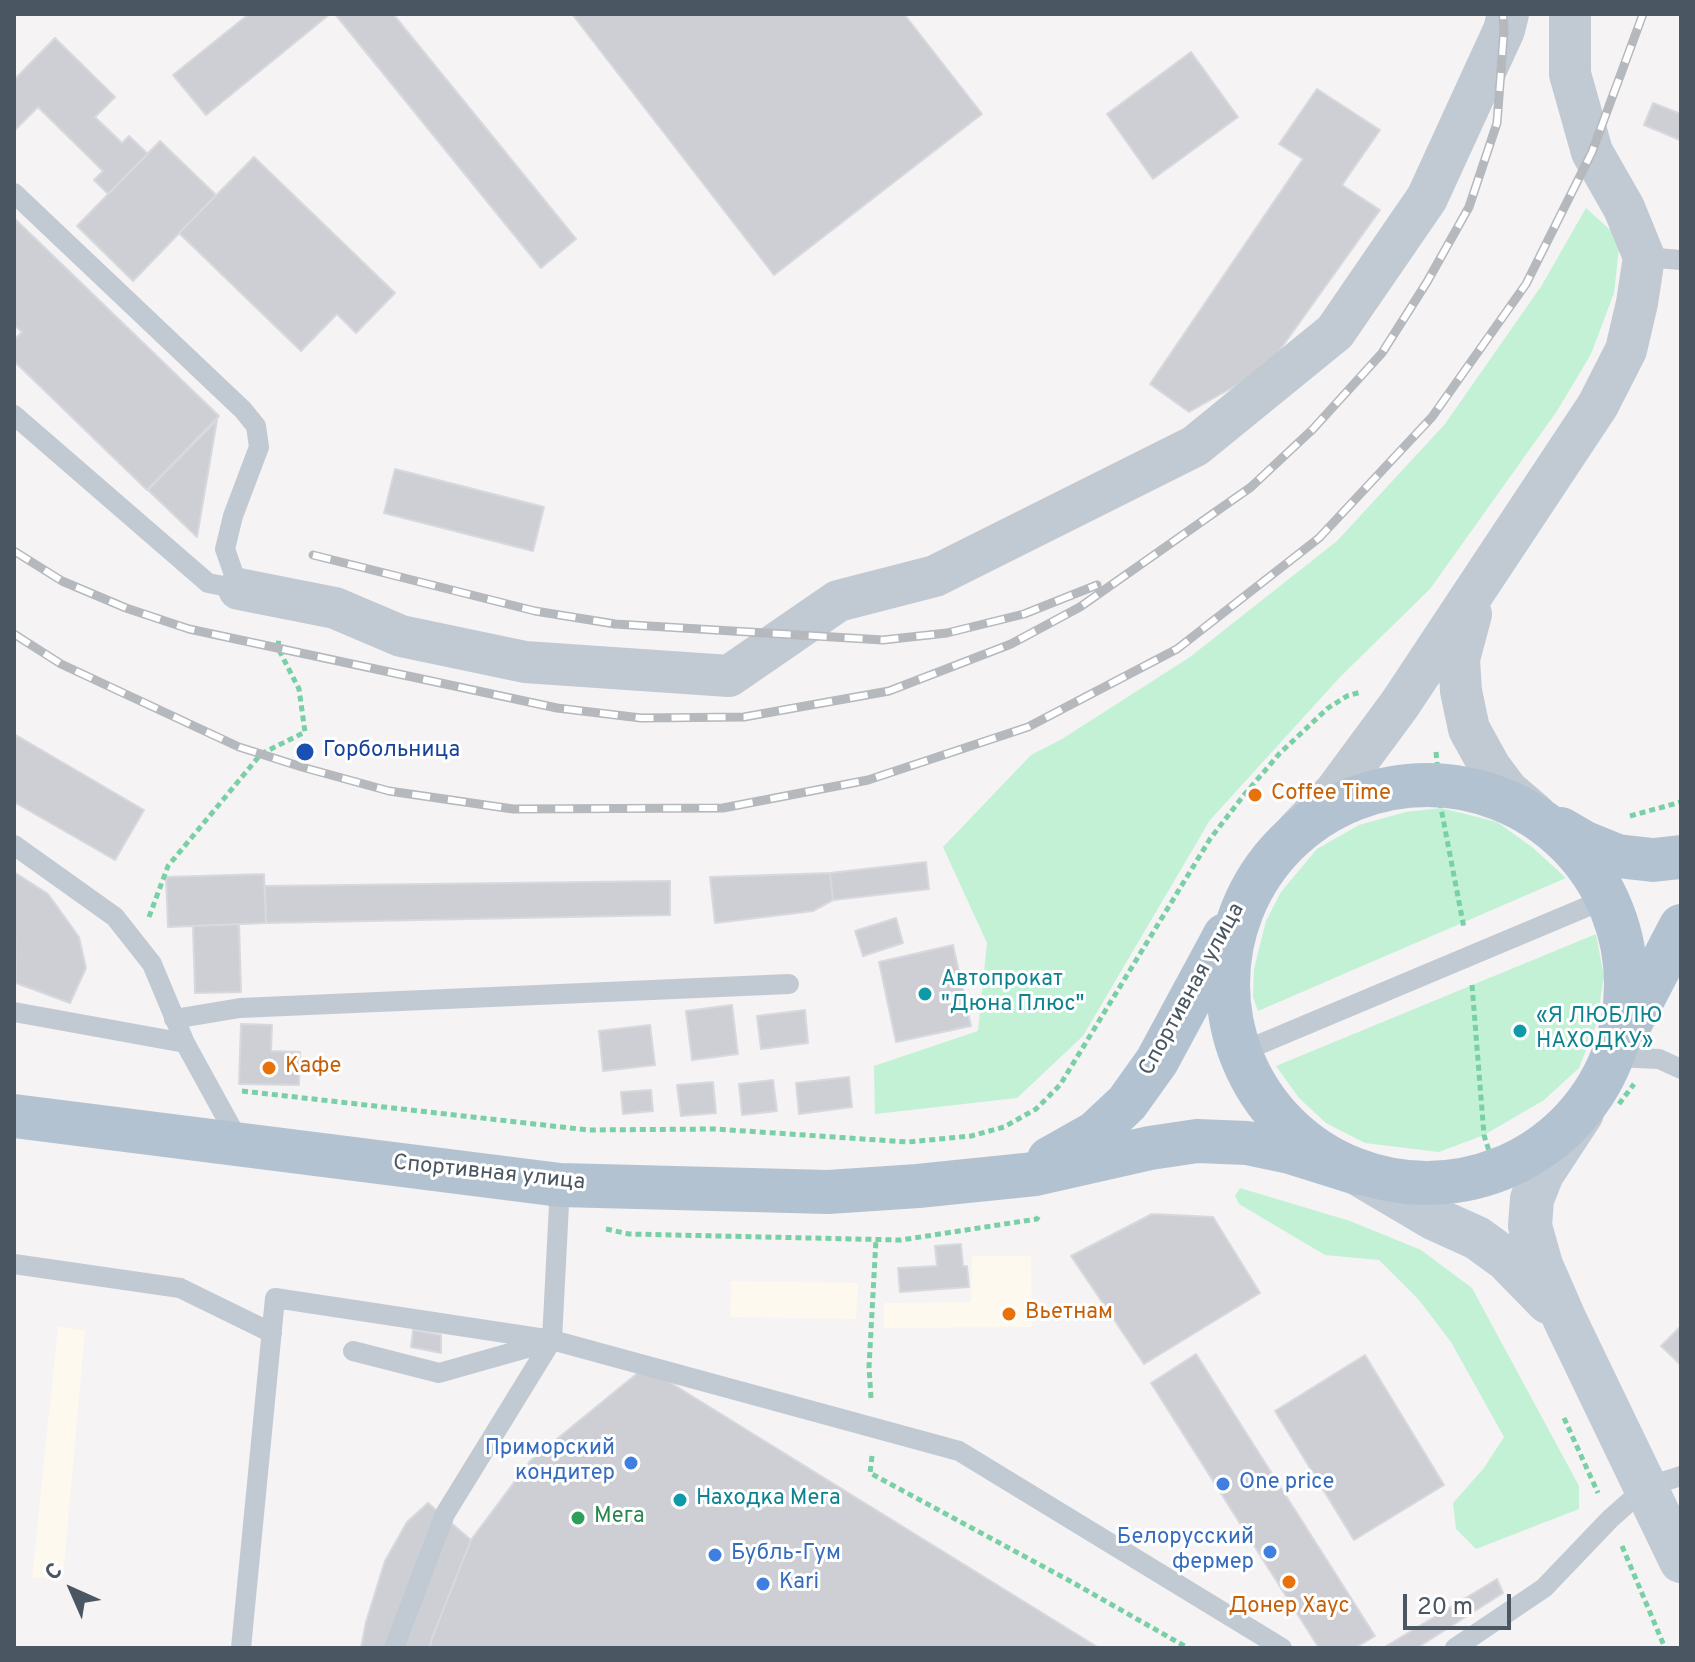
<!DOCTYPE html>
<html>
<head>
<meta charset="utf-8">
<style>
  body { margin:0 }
  #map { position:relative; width:1695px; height:1662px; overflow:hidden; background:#f5f3f3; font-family:Overpass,sans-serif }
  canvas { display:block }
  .frame { position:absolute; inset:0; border:16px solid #4a5661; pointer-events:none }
  .north { position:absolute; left:32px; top:1550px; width:80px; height:80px; -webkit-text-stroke:6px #fff; paint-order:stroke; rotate:315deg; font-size:22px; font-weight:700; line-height:32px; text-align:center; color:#4a5661 }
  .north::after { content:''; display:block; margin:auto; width:28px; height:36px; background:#4a5661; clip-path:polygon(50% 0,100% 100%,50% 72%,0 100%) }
  .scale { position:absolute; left:1403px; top:1594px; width:108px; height:36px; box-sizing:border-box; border:4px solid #4a5661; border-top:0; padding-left:10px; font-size:24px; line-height:28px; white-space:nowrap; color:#4a5661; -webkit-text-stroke:6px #fff; paint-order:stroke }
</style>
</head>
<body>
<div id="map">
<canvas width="1695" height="1662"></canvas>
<div class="frame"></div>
<div class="north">С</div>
<div class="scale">20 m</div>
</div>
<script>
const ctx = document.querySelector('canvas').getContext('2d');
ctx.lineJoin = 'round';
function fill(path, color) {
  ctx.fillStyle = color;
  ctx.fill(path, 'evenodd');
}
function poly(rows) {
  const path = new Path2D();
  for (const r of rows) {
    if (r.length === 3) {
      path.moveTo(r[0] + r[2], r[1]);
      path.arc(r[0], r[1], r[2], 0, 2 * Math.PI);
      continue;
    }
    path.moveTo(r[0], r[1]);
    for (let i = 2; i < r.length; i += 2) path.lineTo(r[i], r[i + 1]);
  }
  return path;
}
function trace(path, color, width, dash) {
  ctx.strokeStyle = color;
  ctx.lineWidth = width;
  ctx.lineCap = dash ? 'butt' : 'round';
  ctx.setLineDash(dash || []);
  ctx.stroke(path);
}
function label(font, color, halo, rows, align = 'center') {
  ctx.font = font + ' Overpass,sans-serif';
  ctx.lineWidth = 6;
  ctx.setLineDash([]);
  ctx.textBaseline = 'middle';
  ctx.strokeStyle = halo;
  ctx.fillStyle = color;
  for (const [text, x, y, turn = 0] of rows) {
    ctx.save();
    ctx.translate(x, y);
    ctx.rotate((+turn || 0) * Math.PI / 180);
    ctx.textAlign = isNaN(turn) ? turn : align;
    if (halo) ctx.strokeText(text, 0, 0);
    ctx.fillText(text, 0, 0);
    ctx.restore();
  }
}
fill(poly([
  [972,1256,1031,1256,1032,1327,884,1328,884,1303,971,1302],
  [731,1281,858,1283,856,1319,730,1317],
  [58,1326,85,1331,63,1577,32,1578]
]), '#fdf9ef');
fill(poly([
  [1586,208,1620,239,1614,293,1591,354,1557,411,1430,589,1341,676,1210,820,1083,1036,1017,1098,875,1114,874,1066,978,1031,987,943,943,847,1031,755,1062,739,1190,657,1337,541,1445,424,1542,285],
  [1441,808,1497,822,1532,847,1566,878,1258,1011,1253,997,1254,969,1266,921,1281,892,1317,849,1359,825,1406,812],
  [1596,934,1604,977,1596,1025,1579,1068,1544,1100,1484,1135,1439,1152,1365,1143,1326,1123,1299,1098,1276,1066],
  [1240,1188,1350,1221,1421,1250,1472,1288,1579,1486,1579,1509,1476,1549,1456,1529,1453,1503,1484,1468,1504,1437,1451,1342,1419,1300,1379,1260,1325,1255,1239,1204,1235,1196]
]), '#c3f1d5');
const building = poly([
  [249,14,330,14,206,115,173,75,249,14],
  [335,14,393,14,576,239,541,268,335,14],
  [572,14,904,14,982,114,774,275,572,14],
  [55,38,115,97,95,117,122,143,129,136,148,154,108,194,94,180,103,171,38,107,14,131,14,80,55,38],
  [1191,52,1238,117,1153,179,1107,114,1191,52],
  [1317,89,1380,130,1342,185,1380,210,1267,368,1189,412,1150,384,1303,159,1279,144,1317,89],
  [1653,103,1681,114,1680,140,1644,125,1653,103],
  [160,141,216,195,133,281,77,226,160,141],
  [254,157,395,293,356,333,337,314,301,351,179,233,254,157],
  [14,218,219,416,147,490,14,361,14,340,22,332,14,325,14,218],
  [217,420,197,537,148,490,217,420],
  [395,469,544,507,533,551,384,513,395,469],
  [14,734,144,810,115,860,14,802,14,734],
  [926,862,929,889,833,900,830,873,926,862],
  [14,872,48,894,79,937,86,968,70,1003,16,983,14,872],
  [830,873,833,900,813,911,715,923,710,877,830,873],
  [264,874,266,923,168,927,166,877,264,874],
  [670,881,670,915,266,923,265,886,670,881],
  [896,918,903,943,863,956,855,931,896,918],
  [239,924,241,992,195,993,193,926,239,924],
  [953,945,971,1026,896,1042,879,962,953,945],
  [732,1005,738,1054,692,1060,686,1011,732,1005],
  [805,1010,808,1043,761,1049,757,1016,805,1010],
  [241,1024,272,1025,271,1051,300,1052,299,1085,239,1084,241,1024],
  [650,1025,655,1065,603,1071,599,1031,650,1025],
  [849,1077,852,1107,799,1114,796,1083,849,1077],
  [773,1080,777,1111,742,1115,739,1084,773,1080],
  [713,1082,716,1113,681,1116,677,1085,713,1082],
  [651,1090,653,1111,623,1114,621,1092,651,1090],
  [1152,1214,1213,1217,1260,1293,1144,1364,1071,1256,1152,1214],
  [961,1244,963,1266,967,1266,969,1287,900,1292,898,1268,937,1266,935,1246,961,1244],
  [1681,1326,1681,1365,1661,1346,1681,1326],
  [413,1330,441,1335,441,1353,411,1347,413,1330],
  [1196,1354,1375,1636,1355,1648,1319,1648,1151,1383,1196,1354],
  [1365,1355,1444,1485,1354,1540,1275,1411,1365,1355],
  [645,1367,1099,1648,430,1648,432,1638,471,1540,530,1461,645,1367],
  [428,1503,471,1540,432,1638,430,1648,361,1648,366,1622,385,1561,407,1522,428,1503],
  [1497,1579,1503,1593,1417,1648,1383,1648,1497,1579]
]);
fill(building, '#cdcfd5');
trace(building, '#d7d9de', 2);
trace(poly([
  [1436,752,1441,808,1464,928],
  [1630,816,1681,802],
  [149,917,168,866,261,754,305,732,299,689,278,648,279,637],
  [1472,985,1484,1135,1497,1177],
  [242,1091,588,1130,715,1129,908,1142,971,1136,1004,1127,1036,1109,1060,1085,1210,839,1244,795,1280,753,1328,708,1347,696,1361,692],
  [1619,1104,1634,1084],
  [606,1229,629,1234,901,1240,1037,1219,1039,1215],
  [871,1398,869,1367,876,1239],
  [1564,1418,1598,1493],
  [872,1456,870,1473,1070,1581,1188,1648],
  [1622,1546,1665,1648]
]), '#7ad0a6', 5, [6, 4]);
trace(poly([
  [14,193,243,410,256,426,259,447,233,516,225,549,239,589],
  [1644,257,1681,260],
  [14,415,208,583,239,589],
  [14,845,115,917,152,964,185,1043,241,1145],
  [14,1012,185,1043],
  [174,1019,240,1008,789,984],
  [1239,1053,1603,900],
  [1615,1057,1659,1059,1681,1069],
  [14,1264,180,1288,272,1333],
  [353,1351,439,1373,545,1343],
  [241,1648,275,1298,552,1340,959,1451,1282,1648],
  [394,1648,445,1514,552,1340,560,1185],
  [1455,1648,1544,1588,1610,1519,1646,1487,1681,1476]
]), '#c1cad2', 20);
trace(poly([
  [239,589,335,608,401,636,525,662,729,676,838,601,935,576,1195,446,1335,332,1427,198,1504,30,1508,14],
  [1471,614,1459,659,1461,691,1469,729,1490,767,1508,791,1535,814],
  [1297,831,1335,792,1400,704,1598,405,1626,350,1637,303,1644,257,1624,208,1592,152,1570,74,1570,14]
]), '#c1cad2', 42);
trace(poly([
  [1582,1113,1542,1174,1532,1199,1530,1226,1541,1265,1565,1320,1681,1561],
  [1357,1173,1435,1219,1477,1238,1506,1259,1548,1302]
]), '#c1cbd6', 44);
trace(poly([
  [1427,984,199],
  [1561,829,1585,843,1617,856,1653,860,1681,857],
  [1631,1022,1681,926],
  [14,1116,560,1185,828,1192,918,1186,1035,1174,1150,1148,1197,1141,1247,1143,1290,1152,1357,1173],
  [1049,1159,1095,1133,1127,1103,1157,1061,1225,935]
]), '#b3c2d1', 44);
const rail = poly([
  [14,551,62,581,126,608,189,629,557,708,641,718,744,717,889,691,1011,644,1080,607,1251,487,1313,429,1382,353,1427,282,1469,207,1497,123,1504,30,1503,14],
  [313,555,535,611,615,624,883,640,947,633,1024,614,1097,585],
  [14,634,61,664,239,747,302,767,389,791,513,809,723,808,868,780,1028,727,1177,649,1319,538,1432,417,1526,284,1592,152,1643,14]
]);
trace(rail, '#b5b8bd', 9);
trace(rail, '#fff', 6, [18]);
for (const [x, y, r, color] of [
  [305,752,10,"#1a4fb4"],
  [1255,795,8,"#e8710a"],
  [925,994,8,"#0f9aa8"],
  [1520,1031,8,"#0f9aa8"],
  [269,1068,8,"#e8710a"],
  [1009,1314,8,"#e8710a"],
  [631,1463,8,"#3f7fe0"],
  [1223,1484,8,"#3f7fe0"],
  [680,1500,8,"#0f9aa8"],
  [578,1518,8,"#2e9e5b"],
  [1270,1552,8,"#3f7fe0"],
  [715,1555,8,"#3f7fe0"],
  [1289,1582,8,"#e8710a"],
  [763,1584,8,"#3f7fe0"]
]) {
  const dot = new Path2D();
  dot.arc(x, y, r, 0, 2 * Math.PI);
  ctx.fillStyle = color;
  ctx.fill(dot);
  trace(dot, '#fff', 3);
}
label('22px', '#164399', '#fff', [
  ["Горбольница",323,752]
], 'left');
label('22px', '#c56008', '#fff', [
  ["Coffee Time",1271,795],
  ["Кафе",285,1068],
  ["Вьетнам",1025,1314],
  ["Донер Хаус",1289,1608,"center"]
], 'left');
label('22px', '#0d838f', '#fff', [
  ["Автопрокат",941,981],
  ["\"Дюна Плюс\"",941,1006],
  ["«Я ЛЮБЛЮ",1536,1018],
  ["НАХОДКУ»",1536,1043],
  ["Находка Мега",696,1500]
], 'left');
label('22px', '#4a5661', '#fff', [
  ["Спортивная улица",1193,990,-61],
  ["Спортивная улица",489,1174,6]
]);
label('22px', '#366cbe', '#fff', [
  ["Приморский",615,1450,"right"],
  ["кондитер",615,1475,"right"],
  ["One price",1239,1484],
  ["Белорусский",1254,1539,"right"],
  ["фермер",1254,1564,"right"],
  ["Бубль-Гум",731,1555],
  ["Kari",779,1584]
], 'left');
label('22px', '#27864d', '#fff', [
  ["Мега",594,1518]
], 'left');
</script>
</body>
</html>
